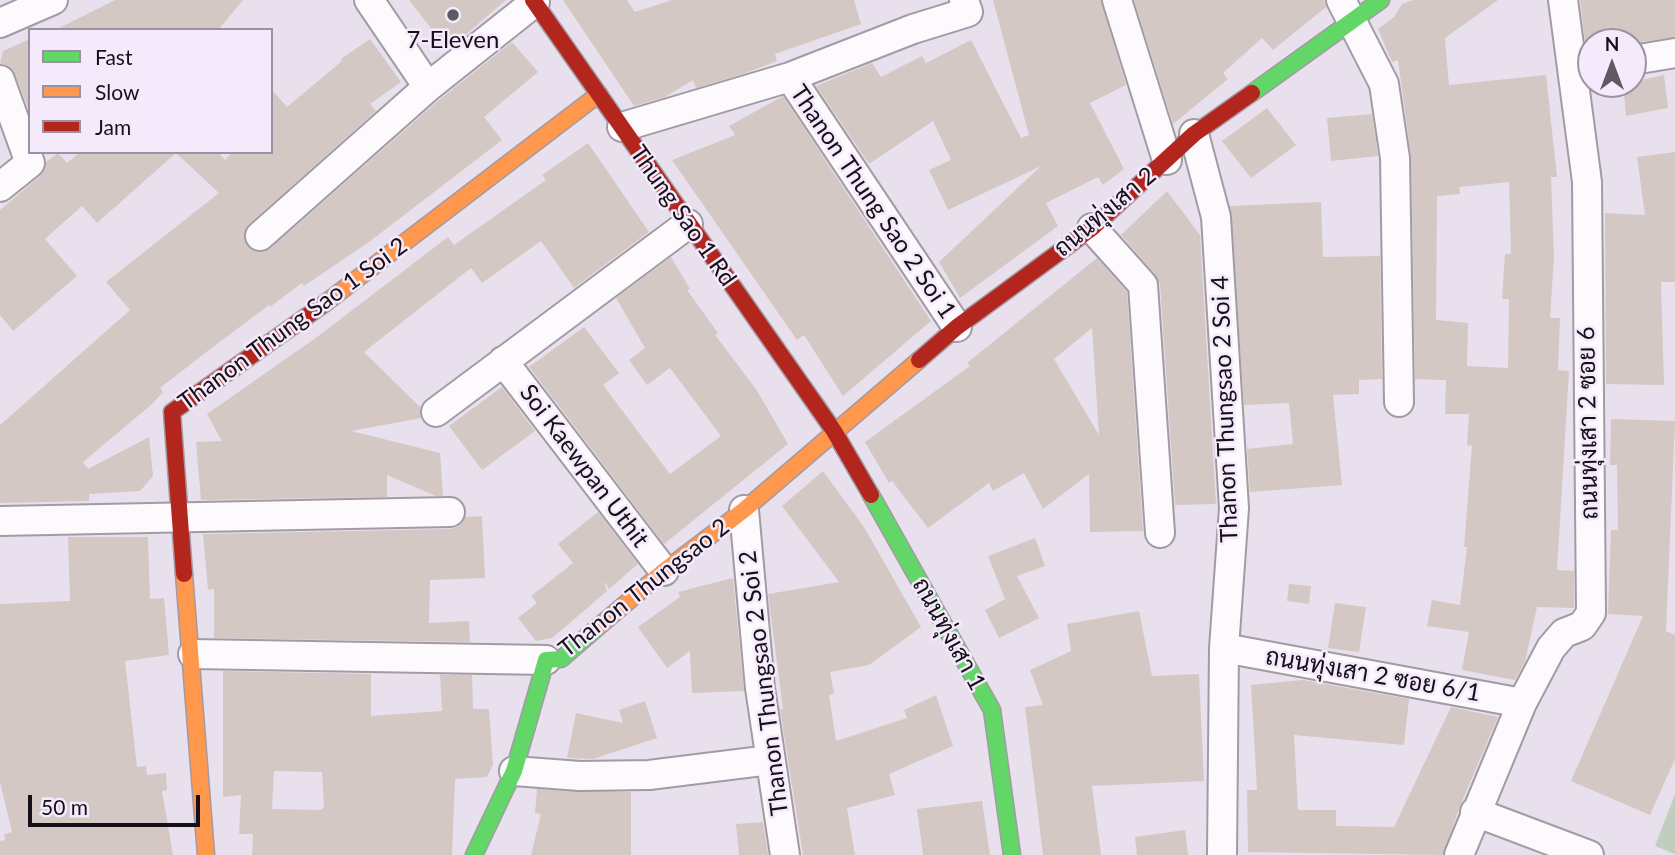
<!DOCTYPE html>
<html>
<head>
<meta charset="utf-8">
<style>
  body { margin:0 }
  #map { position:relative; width:1675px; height:855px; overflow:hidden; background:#e9e0ed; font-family:Lato,sans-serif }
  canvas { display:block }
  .legend { position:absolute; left:28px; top:28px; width:245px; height:126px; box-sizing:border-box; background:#f5e9fc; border:2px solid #9b92a1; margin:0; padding:9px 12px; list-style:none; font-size:21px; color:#151018 }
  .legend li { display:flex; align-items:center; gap:14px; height:35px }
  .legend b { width:35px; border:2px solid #9b92a1 }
  .north { position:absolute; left:1577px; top:28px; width:70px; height:70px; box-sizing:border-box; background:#f5e9fc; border:2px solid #9b92a1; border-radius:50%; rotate:0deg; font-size:19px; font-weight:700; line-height:28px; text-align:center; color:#151018 }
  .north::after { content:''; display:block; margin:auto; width:24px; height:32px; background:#5f5963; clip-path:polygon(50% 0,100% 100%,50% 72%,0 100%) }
  .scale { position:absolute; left:28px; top:795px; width:172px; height:32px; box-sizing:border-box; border:4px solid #151018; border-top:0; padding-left:9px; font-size:21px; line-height:24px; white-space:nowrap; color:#151018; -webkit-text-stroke:5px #f5e9fc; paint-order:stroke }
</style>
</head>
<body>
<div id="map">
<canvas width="1675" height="855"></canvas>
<ul class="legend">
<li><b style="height:9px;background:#63d668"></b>Fast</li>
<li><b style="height:9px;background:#ff974d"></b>Slow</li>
<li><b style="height:9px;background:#b3261e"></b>Jam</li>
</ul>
<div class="north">N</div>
<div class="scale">50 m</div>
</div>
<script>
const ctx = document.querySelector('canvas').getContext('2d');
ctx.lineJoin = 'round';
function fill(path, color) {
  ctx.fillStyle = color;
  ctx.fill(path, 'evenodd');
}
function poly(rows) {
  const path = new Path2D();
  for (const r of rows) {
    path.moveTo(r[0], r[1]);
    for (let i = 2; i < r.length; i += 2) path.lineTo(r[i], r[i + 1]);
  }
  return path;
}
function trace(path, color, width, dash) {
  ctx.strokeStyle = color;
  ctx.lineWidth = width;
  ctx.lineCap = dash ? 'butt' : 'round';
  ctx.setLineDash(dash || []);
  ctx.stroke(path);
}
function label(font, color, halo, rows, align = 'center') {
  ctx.font = font + ' Lato,Sarabun,sans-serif';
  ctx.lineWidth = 5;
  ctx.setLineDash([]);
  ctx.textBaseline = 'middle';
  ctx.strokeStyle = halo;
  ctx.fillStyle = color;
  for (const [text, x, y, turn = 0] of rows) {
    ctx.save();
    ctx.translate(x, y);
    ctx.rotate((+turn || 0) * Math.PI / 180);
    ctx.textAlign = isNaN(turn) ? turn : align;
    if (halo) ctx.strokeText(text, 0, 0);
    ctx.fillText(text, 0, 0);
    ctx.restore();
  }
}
fill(poly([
  [1675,794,1675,854,1655,846]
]), '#c0cec0');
fill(poly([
  [115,0,243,0,218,30,55,30],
  [409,0,506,0,448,50],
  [563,0,627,0,635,12,672,0,854,0,861,24,775,54,777,61,743,74,696,88,693,80,665,97,634,106],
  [993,0,1101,0,1126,85,1090,103,1124,169,1103,185,1098,177,1046,203,1058,226,960,298,939,262,1041,166,948,210,929,170,951,160,933,121,869,164,816,86,872,63,881,77,922,56,926,63,971,40,1021,138,1029,135],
  [1134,0,1324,0,1326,7,1273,50,1262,38,1223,73,1228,79,1173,124],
  [1413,0,1498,0,1445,38,1449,85,1546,75,1557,177,1551,177,1554,257,1550,318,1560,318,1558,370,1569,371,1557,570,1574,571,1574,608,1537,607,1525,662,1515,680,1462,670,1469,632,1427,626,1432,600,1460,605,1467,547,1464,547,1472,446,1467,445,1469,414,1445,414,1446,380,1415,379,1411,156,1398,60,1392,62,1378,29,1394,17,1402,4],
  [1509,182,1511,254,1505,254,1502,299,1509,299,1508,368,1467,366,1468,323,1436,320,1437,196,1460,194,1459,187],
  [1580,0,1675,0,1675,37,1633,43,1585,42],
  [30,39,30,113,15,74,10,67,0,63,3,51],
  [370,39,401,82,370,104,376,111,249,224,244,240,254,251,271,248,439,100,512,42,538,72,484,117,502,140,369,242,304,286,302,283,270,307,269,305,209,350,160,388,163,392,152,404,83,462,88,469,149,437,153,476,140,491,89,494,89,501,0,503,0,425,130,310,106,282,219,193,176,153,97,223,82,206,45,239,77,276,13,331,0,315,0,210,40,176,46,162,58,153,67,163,80,152,218,152,225,160,233,152,271,152,271,89,287,107,342,61,341,59],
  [1664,75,1668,108,1626,116,1623,84],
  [783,96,931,321,843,396,804,335,797,340,672,160,735,135,729,126],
  [1267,108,1296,145,1251,178,1222,141],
  [1372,114,1378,156,1331,161,1327,118],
  [588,143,649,232,574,288,541,241,482,283,471,268,364,352,420,407,421,418,351,431,440,453,443,496,436,496,387,475,387,497,201,500,196,442,222,441,207,414,317,337,448,237,454,245,546,180,542,175],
  [1675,152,1675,282,1661,282,1664,385,1606,384,1605,213,1645,215,1637,157],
  [1167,191,1200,235,1216,504,1175,505,1160,284,1155,274,1121,235],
  [1321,202,1323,257,1380,256,1382,379,1359,380,1359,394,1333,395,1342,485,1250,492,1247,449,1293,444,1289,403,1244,405,1230,206],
  [671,257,690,289,687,290,718,333,715,335,756,389,788,444,664,544,529,367,584,327,619,373,603,385,670,474,721,436,670,368,647,385,629,360,645,348,616,298],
  [1097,258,1127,292,1143,531,1090,532,1089,474,1043,509,1024,473,993,491,989,483,928,528,892,481,889,483,865,442,970,366,967,363],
  [1092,328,1099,435,1054,359],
  [502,387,535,431,482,470,449,426],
  [1611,419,1675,421,1666,631,1675,635,1675,759,1650,815,1571,781,1643,616,1608,614,1611,530,1618,530,1617,465,1610,465],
  [823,471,864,527,921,627,869,665,830,672,834,694,829,695,836,741,907,718,904,710,936,695,953,746,889,774,895,795,847,808,855,855,803,855,780,709,783,709,768,594,839,582,782,506],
  [598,512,638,564,609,589,604,581,607,591,552,638,536,641,518,618,537,603,531,596,573,563,558,544],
  [482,516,485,578,430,580,429,623,469,621,470,642,214,638,214,589,208,590,203,534,450,529,459,526,465,517],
  [68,537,148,537,150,599,164,598,169,655,125,661,137,767,146,766,147,775,166,773,167,790,162,791,173,855,0,855,0,841,5,840,4,834,12,832,0,782,0,604,70,601],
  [1035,538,1045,566,1017,576,1039,618,999,638,985,610,1005,599,988,556],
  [733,578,744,691,692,693,690,651,667,668,638,627,680,597,678,592],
  [1289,584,1311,586,1309,604,1287,601],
  [1335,603,1366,607,1359,652,1328,648],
  [1139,611,1152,676,1199,674,1204,781,1092,786,1101,855,1043,855,1025,707,1043,705,1030,670,1071,651,1067,624],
  [223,671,371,674,371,716,442,711,440,675,472,675,473,709,489,709,493,765,487,777,455,779,452,855,252,855,253,834,239,834,241,795,223,797],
  [274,771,322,772,324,806,321,810,272,809],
  [1303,680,1409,699,1404,745,1294,735,1298,810,1336,810,1336,826,1394,827,1451,707,1498,717,1460,806,1443,855,1248,852,1247,790,1257,790,1251,685],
  [645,701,657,738,593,759,567,758,576,713,623,723,619,710],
  [537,789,631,792,631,855,531,855,541,814,535,813],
  [982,801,990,855,923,855,917,809],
  [763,822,768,855,739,855,736,824],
  [1185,830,1188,855,1137,855,1135,837]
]), '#d3c8c4');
const street = poly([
  [369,0,428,87],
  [1117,0,1167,160],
  [1341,0,1384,84,1395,158,1399,402],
  [0,23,53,0],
  [1633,60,1675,53],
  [790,77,957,327],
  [0,80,30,163,0,187],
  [622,127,790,77,913,29,968,12,964,0],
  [1194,134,1216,217,1234,508,1224,648,1222,855],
  [1092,228,1143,285,1160,533],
  [260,236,428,87,535,2],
  [503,361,664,571],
  [436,412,688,224],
  [744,510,760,688,785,855],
  [0,521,450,512],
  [1224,648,1522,703],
  [193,654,546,660],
  [514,771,580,776,649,775,770,760],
  [1475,812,1589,855],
  [1459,855,1522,703,1551,648,1564,633,1582,626,1591,613,1587,182,1563,0]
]);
const fast = poly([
  [1252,93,1381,0],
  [871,495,992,710,1012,855],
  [474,855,514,771,546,660,561,659,598,627]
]);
const slow = poly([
  [324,304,599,94],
  [184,574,206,855],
  [598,627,664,571,744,510,919,360]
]);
const jam = poly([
  [533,0,834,431,871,495],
  [919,360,957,327,1092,228,1194,134,1252,93],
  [184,574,172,412,324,304]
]);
trace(street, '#a29ba5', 32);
trace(fast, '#a29ba5', 19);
trace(slow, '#a29ba5', 19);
trace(jam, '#a29ba5', 19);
trace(street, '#fcfafc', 28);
trace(fast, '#63d668', 16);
trace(slow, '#ff974d', 16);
trace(jam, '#b3261e', 16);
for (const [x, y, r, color] of [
  [453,15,7,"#5f5963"]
]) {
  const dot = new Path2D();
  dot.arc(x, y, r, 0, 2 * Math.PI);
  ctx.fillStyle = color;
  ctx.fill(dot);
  trace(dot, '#f5e9fc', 2.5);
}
label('24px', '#151018', '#f5e9fc', [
  ["7-Eleven",453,40]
]);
label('24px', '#151018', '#f5e9fc', [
  ["Thanon Thung Sao 2 Soi 1",873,202,56],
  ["ถนนทุ่งเสา 2",1105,212,-40],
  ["Thung Sao 1 Rd",683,216,55],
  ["Thanon Thung Sao 1 Soi 2",293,324,-36],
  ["Thanon Thungsao 2 Soi 4",1225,409,-92],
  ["ถนนทุ่งเสา 2 ซอย 6",1588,423,-91],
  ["Soi Kaewpan Uthit",584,466,53],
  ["Thanon Thungsao 2",644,588,-38],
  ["ถนนทุ่งเสา 1",949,634,61],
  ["ถนนทุ่งเสา 2 ซอย 6/1",1373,675,10],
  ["Thanon Thungsao 2 Soi 2",764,683,-97]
]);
</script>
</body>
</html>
